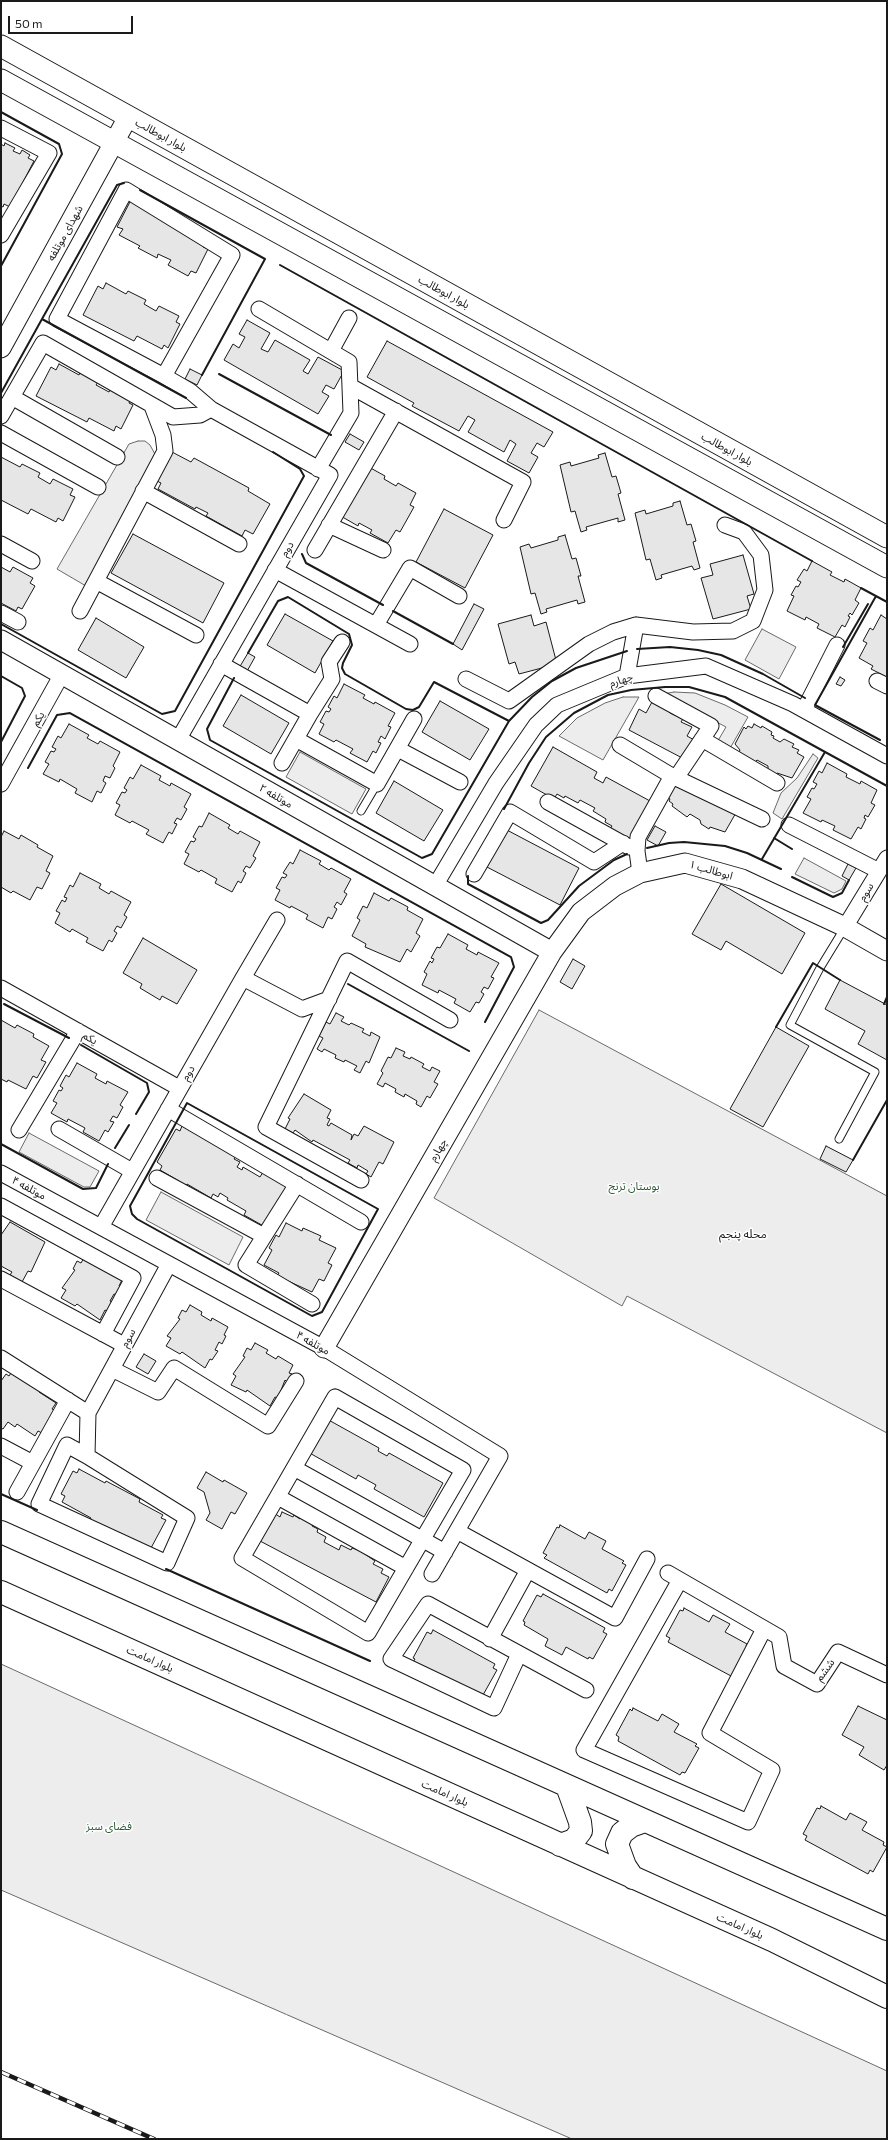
<!DOCTYPE html>
<html>
<head>
<meta charset="utf-8">
<style>
  body { margin:0 }
  #map { position:relative; width:888px; height:2140px; overflow:hidden; background:#fff; font-family:Commissioner,sans-serif }
  canvas { display:block }
  .frame { position:absolute; inset:0; border:2px solid #1a1a1a; pointer-events:none }
  .scale { position:absolute; left:8px; top:16px; width:125px; height:18px; box-sizing:border-box; border:2px solid #1a1a1a; border-top:0; padding-left:5px; font-size:12px; line-height:14px; white-space:nowrap; color:#1a1a1a; -webkit-text-stroke:3px #fff; paint-order:stroke }
</style>
</head>
<body>
<div id="map">
<canvas width="888" height="2140"></canvas>
<div class="frame"></div>
<div class="scale">50 m</div>
</div>
<script>
const ctx = document.querySelector('canvas').getContext('2d');
ctx.lineJoin = 'round';
function fill(path, color) {
  ctx.fillStyle = color;
  ctx.fill(path, 'evenodd');
}
function poly(rows) {
  const path = new Path2D();
  for (const r of rows) {
    path.moveTo(r[0], r[1]);
    for (let i = 2; i < r.length; i += 2) path.lineTo(r[i], r[i + 1]);
  }
  return path;
}
function trace(path, color, width, dash) {
  ctx.strokeStyle = color;
  ctx.lineWidth = width;
  ctx.lineCap = dash ? 'butt' : 'round';
  ctx.setLineDash(dash || []);
  ctx.stroke(path);
}
function label(font, color, halo, rows, align = 'center') {
  ctx.font = font + ' Commissioner,"Noto Sans Arabic",sans-serif';
  ctx.lineWidth = 3;
  ctx.setLineDash([]);
  ctx.textBaseline = 'middle';
  ctx.strokeStyle = halo;
  ctx.fillStyle = color;
  for (const [text, x, y, turn = 0] of rows) {
    ctx.save();
    ctx.translate(x, y);
    ctx.rotate((+turn || 0) * Math.PI / 180);
    ctx.textAlign = isNaN(turn) ? turn : align;
    if (halo) ctx.strokeText(text, 0, 0);
    ctx.fillText(text, 0, 0);
    ctx.restore();
  }
}
const built = poly([
  [138,441,145,441,150,445,156,456,86,586,57,569,129,444,138,441],
  [762,629,796,647,779,679,745,660,762,629],
  [674,692,695,693,725,705,748,717,729,750,716,744,726,727,663,694,674,692],
  [623,697,639,697,603,760,559,736,577,718,605,703,623,697],
  [300,752,366,789,352,814,286,777,300,752],
  [813,754,818,758,782,819,773,813,781,793,797,778,813,754],
  [804,858,846,881,842,889,834,893,795,874,804,858],
  [539,1010,887,1196,887,1433,627,1296,622,1306,434,1198,539,1010],
  [29,1133,99,1171,90,1187,84,1187,19,1152,29,1133],
  [161,1192,243,1237,229,1265,146,1220,161,1192],
  [1,1664,887,2071,887,2139,572,2139,1,1890,1,1664]
]);
fill(built, '#ededed');
trace(built, '#6a6a6a', 1);
const building = poly([
  [5,143,15,148,13,151,20,154,22,150,30,155,28,158,34,161,10,207,4,204,3,207,1,206,1,144,4,146,5,143],
  [132,198,206,243,203,247,208,249,196,273,191,271,188,276,168,265,171,260,158,254,157,258,138,248,140,246,119,235,123,229,117,227,132,198],
  [106,283,126,294,128,291,146,300,144,304,156,311,159,306,179,316,176,322,180,324,168,348,164,345,162,349,137,336,134,341,83,315,98,286,103,289,106,283],
  [247,320,270,333,261,349,268,352,275,340,310,360,303,371,308,374,318,357,344,371,334,389,326,385,322,392,329,396,318,414,224,360,233,344,239,348,245,337,239,334,247,320],
  [387,341,553,432,544,447,537,443,531,453,538,457,529,473,507,461,516,444,510,440,504,452,468,432,475,420,468,416,459,431,412,406,414,403,367,377,387,341],
  [59,364,79,375,80,372,98,382,96,385,109,392,111,387,131,397,129,403,133,405,121,429,116,426,114,431,89,418,87,422,36,396,51,367,56,370,59,364],
  [190,369,202,375,197,385,185,379,190,369],
  [350,434,364,442,359,450,345,442,350,434],
  [172,452,191,462,194,458,249,488,248,491,270,504,253,534,245,530,242,536,206,516,208,513,196,507,195,509,158,489,161,483,157,481,172,452],
  [605,453,612,477,616,476,621,493,618,494,625,520,618,522,618,518,586,527,587,530,581,532,575,511,571,512,560,465,570,462,571,466,599,458,598,455,605,453],
  [1,457,20,467,22,464,40,473,38,477,50,484,53,479,73,489,70,495,75,497,63,521,58,518,56,522,31,509,28,514,1,500,1,457],
  [367,466,385,476,384,479,396,486,398,483,416,493,410,505,414,507,400,532,396,530,388,543,370,533,372,530,359,523,358,526,339,515,367,466],
  [680,501,687,525,691,524,696,541,693,542,700,568,694,570,692,566,661,575,662,578,656,580,650,559,646,560,635,513,645,510,646,514,673,506,673,503,680,501],
  [444,509,493,535,465,588,416,562,444,509],
  [133,534,224,583,203,623,111,573,133,534],
  [565,535,572,559,576,558,581,576,578,576,585,602,578,604,577,600,546,609,547,612,541,614,535,593,531,594,520,547,529,544,531,548,558,540,558,537,565,535],
  [743,555,754,594,747,596,751,609,713,619,701,578,713,575,710,564,743,555],
  [812,561,832,572,830,575,844,582,845,579,861,588,855,600,859,603,852,615,850,613,848,616,850,617,845,627,842,625,835,637,817,628,819,624,806,617,805,620,787,611,794,596,791,595,796,586,798,587,801,582,797,580,804,569,807,571,812,561],
  [1,567,10,572,13,567,33,578,30,583,35,586,22,609,18,607,16,611,1,603,1,567],
  [474,604,484,609,462,650,453,644,474,604],
  [285,614,333,641,315,673,267,645,285,614],
  [531,615,534,626,546,622,557,664,519,674,515,662,509,664,498,624,531,615],
  [881,615,887,619,887,677,871,669,873,666,859,658,867,643,863,641,870,628,873,630,881,615],
  [96,618,144,647,126,678,78,650,96,618],
  [248,653,255,657,246,673,239,668,248,653],
  [840,677,845,680,841,686,836,684,840,677],
  [344,684,365,695,363,698,374,704,375,702,395,713,388,726,391,727,385,739,381,736,378,742,381,743,376,753,373,751,367,762,350,753,353,749,336,740,334,742,319,734,324,724,320,722,326,711,329,712,331,709,328,707,334,696,337,698,344,684],
  [241,695,289,723,271,754,223,726,241,695],
  [440,701,489,729,470,760,422,732,440,701],
  [652,702,671,710,670,713,683,719,681,722,692,727,687,736,696,741,686,760,629,730,639,709,646,713,652,702],
  [69,724,89,735,87,738,98,744,100,741,120,752,113,766,115,768,110,778,105,776,103,781,106,783,101,793,97,791,92,802,75,793,77,789,60,779,59,782,43,774,49,764,45,762,51,751,54,752,56,749,52,747,58,736,61,738,69,724],
  [754,724,761,728,762,726,772,732,771,735,774,736,773,738,780,742,784,739,794,744,792,747,799,750,797,753,804,757,792,778,777,773,776,775,768,771,768,766,757,760,754,763,739,752,740,750,735,744,744,727,746,729,748,726,752,728,754,724],
  [553,747,597,772,594,778,603,783,606,777,650,801,629,840,610,829,612,826,605,822,606,819,593,811,595,808,580,800,578,803,565,796,564,798,557,794,554,799,531,786,553,747],
  [827,763,847,774,846,777,860,784,861,781,877,790,871,803,875,805,868,817,865,815,864,818,866,819,861,829,858,827,851,839,833,830,835,826,822,820,821,822,803,813,811,799,807,797,812,788,814,789,817,784,813,782,819,771,822,773,827,763],
  [141,765,161,776,159,780,170,786,171,783,191,794,184,807,187,809,181,820,177,818,174,823,177,824,172,834,169,832,163,843,146,834,149,830,132,821,130,823,115,815,120,805,116,803,122,792,125,793,127,790,124,788,130,777,133,779,141,765],
  [394,781,443,810,424,841,376,813,394,781],
  [677,781,737,811,725,832,710,827,709,829,701,824,700,820,690,814,687,817,672,806,673,804,669,801,670,799,668,798,677,781],
  [209,813,230,825,228,828,238,834,240,831,260,842,253,856,256,858,250,868,246,866,243,871,246,873,241,883,238,881,232,892,215,883,217,879,201,870,199,872,184,864,189,854,185,852,191,841,194,842,196,839,193,837,199,826,202,827,209,813],
  [655,826,666,832,658,846,647,840,655,826],
  [505,829,579,868,560,905,485,866,505,829],
  [4,831,19,839,21,835,38,845,37,847,53,856,46,871,50,873,42,889,37,887,30,900,13,891,11,893,1,887,1,837,4,831],
  [300,850,321,861,319,864,329,870,331,868,351,879,344,892,347,894,341,905,337,902,334,907,337,909,332,919,328,917,323,928,306,919,308,915,291,906,290,908,275,900,280,890,276,888,282,877,285,878,287,875,283,873,290,862,293,864,300,850],
  [848,864,856,868,849,880,842,876,848,864],
  [80,873,101,884,99,888,109,894,111,891,131,902,124,915,127,917,121,928,117,926,114,931,117,933,112,942,109,940,103,951,86,942,88,938,72,929,70,932,55,923,60,913,56,911,62,900,65,902,67,898,64,897,70,885,73,887,80,873],
  [721,884,805,933,782,974,726,941,721,950,692,934,721,884],
  [374,893,389,901,391,898,408,907,407,910,423,919,416,933,420,936,411,952,407,949,400,962,365,947,366,944,352,936,360,920,357,918,363,906,367,908,374,893],
  [448,934,468,945,466,949,477,955,478,952,499,963,491,977,494,978,488,989,484,987,481,992,484,994,479,1003,476,1002,470,1012,454,1003,456,999,439,990,438,993,422,985,427,974,424,972,430,961,432,963,434,959,431,958,437,947,440,948,448,934],
  [143,938,197,970,177,1004,162,996,160,1000,140,988,142,984,123,973,143,938],
  [573,959,585,966,572,989,560,982,573,959],
  [840,980,887,1005,887,1060,858,1044,865,1031,825,1009,840,980],
  [336,1013,344,1017,341,1021,349,1025,351,1023,364,1029,362,1032,370,1036,371,1032,380,1037,369,1063,366,1061,360,1073,354,1070,357,1066,345,1060,344,1062,335,1058,336,1055,324,1049,322,1052,317,1049,323,1038,319,1036,326,1022,330,1024,336,1013],
  [1,1020,15,1028,17,1025,34,1034,33,1037,49,1046,41,1060,46,1062,37,1078,33,1076,26,1089,8,1080,7,1082,1,1079,1,1020],
  [776,1027,809,1046,763,1127,730,1109,776,1027],
  [396,1048,405,1052,403,1056,410,1059,411,1057,424,1064,422,1067,430,1071,432,1067,440,1071,434,1082,438,1084,430,1098,427,1096,421,1107,416,1104,417,1101,405,1094,404,1097,395,1092,396,1089,385,1083,383,1087,377,1084,383,1073,381,1071,388,1057,391,1058,396,1048],
  [77,1063,97,1074,95,1078,106,1084,107,1081,128,1092,120,1105,123,1107,117,1118,113,1116,110,1121,114,1122,108,1132,105,1130,99,1141,83,1132,85,1128,68,1119,67,1122,51,1113,57,1103,53,1101,59,1090,61,1091,63,1088,60,1086,66,1075,69,1077,77,1063],
  [304,1094,331,1110,327,1118,330,1119,327,1125,329,1126,331,1123,352,1135,351,1140,354,1134,358,1136,364,1126,394,1142,383,1164,379,1162,371,1177,366,1174,368,1171,358,1165,357,1168,348,1163,350,1160,313,1140,312,1142,295,1130,293,1133,285,1129,290,1119,288,1118,304,1094],
  [182,1126,236,1156,234,1159,240,1162,237,1167,242,1170,243,1167,260,1177,263,1172,290,1187,267,1228,244,1215,246,1211,227,1200,228,1198,220,1193,218,1197,213,1194,211,1198,187,1184,184,1188,177,1184,179,1181,160,1170,162,1166,157,1162,176,1129,180,1131,182,1126],
  [826,1146,853,1160,846,1172,820,1159,826,1146],
  [10,1222,45,1242,31,1272,28,1271,22,1282,10,1275,12,1272,1,1266,1,1235,10,1222],
  [286,1223,302,1231,303,1228,321,1236,319,1240,336,1248,328,1263,332,1265,324,1281,319,1279,312,1292,277,1276,279,1273,264,1265,272,1250,269,1248,276,1235,279,1237,286,1223],
  [85,1256,97,1264,96,1266,106,1272,107,1269,123,1278,119,1286,121,1288,117,1295,114,1294,110,1301,113,1303,107,1311,105,1310,100,1320,77,1304,75,1306,61,1298,66,1290,62,1288,75,1270,73,1269,77,1261,81,1263,85,1256],
  [190,1305,202,1312,201,1315,211,1321,212,1318,228,1327,224,1335,226,1336,222,1344,219,1342,215,1350,218,1351,212,1360,210,1359,205,1368,182,1352,180,1354,166,1346,171,1338,167,1336,180,1319,178,1318,182,1310,186,1312,190,1305],
  [255,1343,268,1350,266,1353,276,1359,278,1356,293,1365,289,1373,292,1374,287,1382,285,1380,278,1398,275,1397,270,1406,247,1390,246,1392,231,1385,236,1376,233,1374,245,1357,243,1356,247,1348,251,1350,255,1343],
  [144,1354,156,1361,148,1374,136,1367,144,1354],
  [11,1373,30,1385,33,1381,42,1387,39,1392,56,1403,52,1409,56,1411,42,1433,38,1431,35,1436,17,1424,15,1427,8,1422,3,1429,1,1428,1,1381,6,1374,9,1376,11,1373],
  [325,1418,379,1448,378,1451,387,1456,389,1453,443,1483,424,1517,374,1489,376,1485,358,1475,356,1479,306,1451,325,1418],
  [79,1469,105,1483,106,1481,140,1499,139,1502,163,1515,161,1518,166,1520,151,1548,89,1522,91,1518,62,1502,65,1496,61,1494,73,1471,77,1473,79,1469],
  [206,1472,223,1482,224,1480,247,1493,235,1514,231,1512,222,1529,206,1520,210,1513,204,1492,197,1488,206,1472],
  [282,1512,293,1517,294,1515,300,1519,301,1517,313,1524,312,1526,318,1529,317,1532,326,1537,324,1542,339,1550,341,1545,351,1550,352,1548,359,1550,375,1561,373,1564,383,1569,381,1573,389,1577,376,1602,260,1541,274,1513,280,1517,282,1512],
  [560,1525,585,1539,589,1532,606,1541,602,1549,624,1561,622,1563,626,1565,612,1591,609,1589,607,1593,544,1558,547,1555,543,1553,557,1527,559,1528,560,1525],
  [543,1594,605,1628,603,1632,607,1634,593,1659,589,1657,588,1659,566,1647,562,1655,545,1646,548,1639,524,1625,525,1622,523,1621,537,1595,541,1597,543,1594],
  [684,1608,709,1622,713,1615,730,1624,725,1632,747,1644,746,1646,750,1648,736,1674,733,1672,731,1676,668,1642,670,1638,666,1636,680,1610,683,1611,684,1608],
  [433,1630,495,1664,493,1668,497,1670,483,1695,413,1662,415,1659,413,1658,427,1632,431,1634,433,1630],
  [858,1706,887,1720,887,1765,884,1770,859,1755,864,1747,842,1735,858,1706],
  [633,1708,658,1721,662,1714,679,1724,674,1732,697,1744,695,1746,699,1748,685,1773,682,1772,680,1775,618,1741,619,1737,616,1735,630,1709,632,1711,633,1708],
  [821,1806,846,1820,850,1813,867,1822,862,1830,884,1842,883,1845,887,1847,873,1872,870,1870,868,1874,805,1840,807,1836,803,1834,817,1808,820,1809,821,1806]
]);
fill(building, '#e6e6e6');
trace(building, '#1a1a1a', 1);
const service = poly([
  [361,811,377,784],
  [839,1139,875,1072,790,1025,820,968,845,927]
]);
const minor = poly([
  [1,128,49,153,1,235],
  [259,309,349,362,351,413,318,469],
  [331,351,349,318],
  [164,376,232,255,126,190,57,319,164,376,190,391,211,409,330,475,178,740],
  [350,386,523,482,504,520],
  [12,397,117,457],
  [1,416,43,343,173,417,200,415,211,409],
  [1,433,98,487],
  [143,491,239,544],
  [329,525,383,550],
  [1,544,32,561],
  [315,550,396,411],
  [275,570,410,644],
  [96,581,196,635],
  [80,611,165,451,163,435,152,406],
  [1,613,18,622],
  [376,625,410,568,459,596],
  [221,664,310,714,332,679,329,662,342,642],
  [627,676,636,625],
  [466,679,509,701,589,644,613,632,636,625,693,632,733,631,753,621,765,590,761,555,744,532,725,525],
  [877,681,887,686],
  [656,696,711,726,676,778],
  [804,710,837,645],
  [296,739,377,784,414,719],
  [702,739,777,783],
  [620,745,672,776,638,837,637,851,640,873],
  [398,749,460,782],
  [282,763,310,714],
  [672,776,762,819],
  [1,784,62,674],
  [548,802,629,847],
  [789,825,879,871],
  [474,874,510,812,594,862,623,843],
  [435,886,496,783,536,725,557,705,627,676,706,666,793,704,887,756],
  [845,927,887,858],
  [243,978,277,920],
  [1,988,179,1088],
  [168,1109,361,1222],
  [59,1129,132,1171],
  [19,1130,78,1031],
  [1,1173,324,1348,500,1456,432,1574],
  [157,1178,264,1236],
  [361,1180,266,1127,347,961,450,1020],
  [297,1184,246,1265,312,1304],
  [1,1206,133,1278,103,1334],
  [101,1227,243,978,302,1009,329,999],
  [1,1279,124,1345],
  [1,1358,88,1413],
  [112,1369,158,1392,174,1368,268,1426,296,1381],
  [335,1397,463,1470,368,1633,242,1558,335,1397],
  [1,1446,33,1463],
  [87,1456,67,1445,39,1504,167,1563,187,1518,87,1456,88,1413,169,1264],
  [294,1468,445,1552],
  [17,1492,68,1400],
  [278,1497,406,1568],
  [457,1531,615,1618,647,1559],
  [668,1573,779,1637,784,1666,817,1684,838,1652,887,1675],
  [680,1580,584,1750,748,1822,772,1770,710,1733,764,1629],
  [490,1639,528,1570],
  [519,1654,494,1708,391,1659,428,1604,586,1690]
]);
const tertiary = poly([
  [1,348,128,117],
  [1,640,552,952],
  [324,1348,552,952,581,912,615,886,640,873,685,863,742,879,845,927,887,951]
]);
const secondary = poly([
  [1,46,887,537],
  [1,80,887,567]
]);
const primary = poly([
  [1,1532,887,1929],
  [1,1592,772,1940,887,1997],
  [560,1845,574,1840,581,1831,580,1822,567,1786],
  [633,1878,625,1866,617,1844,622,1833,631,1826,645,1821]
]);
trace(service, '#1a1a1a', 9);
trace(minor, '#1a1a1a', 17);
trace(tertiary, '#1a1a1a', 21);
trace(secondary, '#1a1a1a', 23);
trace(primary, '#1a1a1a', 24);
trace(service, '#fff', 7);
trace(minor, '#fff', 15);
trace(tertiary, '#fff', 19);
trace(secondary, '#fff', 21);
trace(primary, '#fff', 22);
const rail = poly([
  [1,2072,154,2139]
]);
trace(rail, '#1a1a1a', 4.5);
trace(rail, '#fff', 3, [9]);
trace(poly([
  [1,112,59,144,62,154,1,266],
  [124,183,117,185,42,319,186,398],
  [140,190,265,259,202,375],
  [280,265,812,561],
  [219,374,331,435],
  [1,393,42,319],
  [302,554,306,563,383,605],
  [861,588,887,602],
  [876,596,815,705,880,740],
  [393,611,453,644],
  [1,624,162,714,175,711,304,476,300,469,273,452],
  [843,647,868,604],
  [637,649,670,647,698,650,721,655,763,674,805,698],
  [248,653,278,601,288,597,349,634,352,645,343,663,342,668,345,674,406,709,413,710,419,707,434,682,509,721],
  [1,676,22,688,25,696,1,742],
  [234,678,207,729,210,740,422,858,432,854,509,721,532,697,552,681,576,668,627,651],
  [28,768,57,715,70,713,511,957,514,967,485,1022],
  [504,809,529,763,546,737,574,713,608,695,631,690,665,687,689,687,725,697,887,786],
  [774,838,792,849],
  [647,848,669,843,684,842,725,846,747,853,781,869],
  [762,859,825,752],
  [468,876,468,884,541,923,548,920,579,886,614,860,627,854],
  [792,877,833,897,842,893,849,880],
  [348,984,469,1051],
  [4,1004,69,1038],
  [884,1004,887,997],
  [776,1027,813,963,840,980],
  [81,1045,147,1083,149,1092,136,1114],
  [187,1103,378,1209,322,1312,312,1316,137,1219,132,1214,130,1206,187,1103],
  [1,1144,83,1189,96,1188,108,1164],
  [115,1148,129,1125],
  [853,1160,887,1100],
  [1,1494,37,1510],
  [166,1569,370,1661]
]), '#1a1a1a', 2);
label('11px', '#1a1a1a', '#fff', [
  ["بلوار ابوطالب",161,135,29],
  ["شهدای موتلفه",65,233,-61],
  ["بلوار ابوطالب",444,292,29],
  ["بلوار ابوطالب",727,449,29],
  ["دوم",287,549,-60],
  ["چهارم",621,680,-18],
  ["یکم",38,719,-61],
  ["موتلفه ۲",276,796,30],
  ["ابوطالب ۱",711,870,16],
  ["سوم",866,892,-59],
  ["یکم",90,1038,29],
  ["دوم",188,1073,-60],
  ["چهارم",438,1150,-60],
  ["موتلفه ۴",29,1188,28],
  ["سوم",128,1338,-62],
  ["موتلفه ۴",313,1343,29],
  ["بلوار امامت",150,1659,24],
  ["ششم",825,1670,-54],
  ["بلوار امامت",445,1793,24],
  ["بلوار امامت",740,1926,24]
]);
label('11px', '#2b5a34', '#fff', [
  ["بوستان ترنج",634,1186],
  ["فضای سبز",109,1826]
]);
label('12px', '#1a1a1a', '#fff', [
  ["محله پنجم",743,1234]
]);
</script>
</body>
</html>
